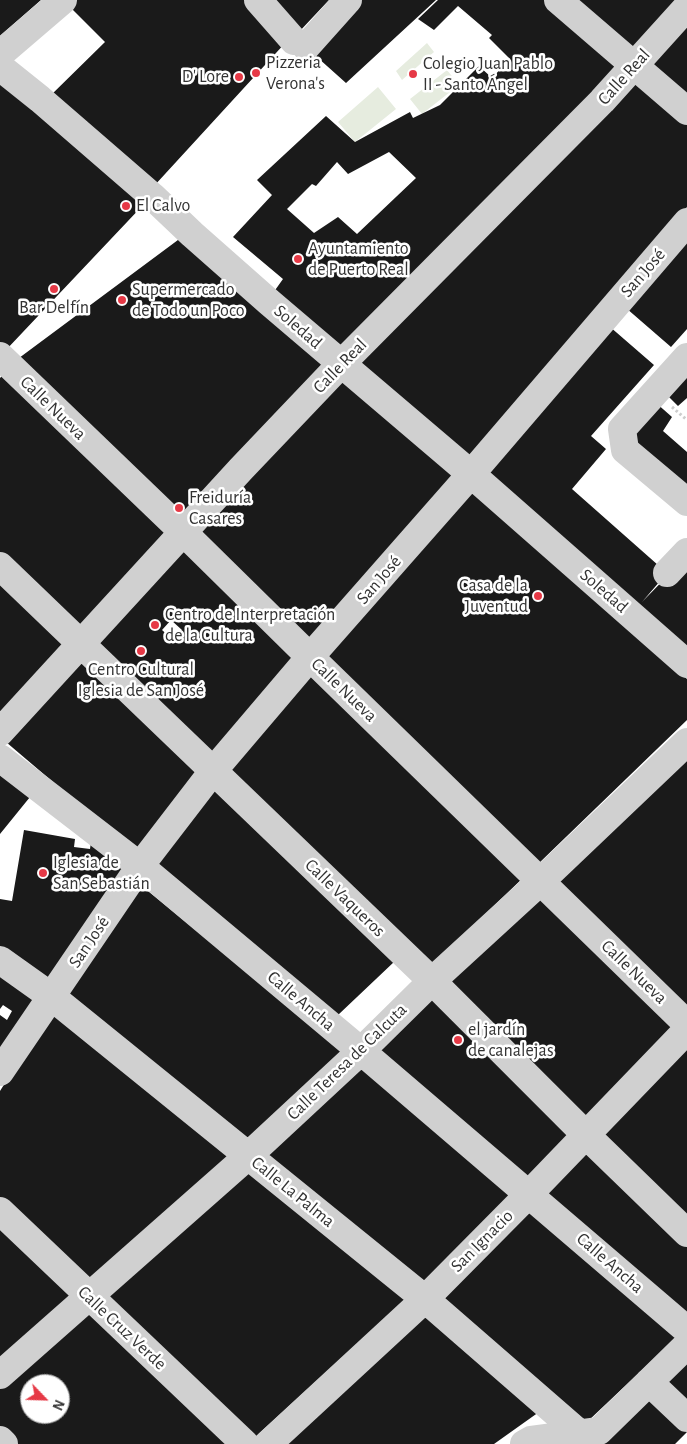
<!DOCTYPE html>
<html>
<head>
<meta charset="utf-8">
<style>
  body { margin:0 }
  #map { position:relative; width:687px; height:1444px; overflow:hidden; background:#fff; font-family:"Alegreya Sans",sans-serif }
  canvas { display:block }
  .north { position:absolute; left:20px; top:1374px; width:50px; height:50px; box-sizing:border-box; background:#fff; border:1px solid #adadad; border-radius:50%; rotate:114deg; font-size:14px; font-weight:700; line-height:20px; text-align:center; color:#333 }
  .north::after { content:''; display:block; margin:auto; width:18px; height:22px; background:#e63946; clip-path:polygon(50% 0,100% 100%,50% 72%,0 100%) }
</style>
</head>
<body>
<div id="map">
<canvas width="687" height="1444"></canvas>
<div class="north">N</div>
</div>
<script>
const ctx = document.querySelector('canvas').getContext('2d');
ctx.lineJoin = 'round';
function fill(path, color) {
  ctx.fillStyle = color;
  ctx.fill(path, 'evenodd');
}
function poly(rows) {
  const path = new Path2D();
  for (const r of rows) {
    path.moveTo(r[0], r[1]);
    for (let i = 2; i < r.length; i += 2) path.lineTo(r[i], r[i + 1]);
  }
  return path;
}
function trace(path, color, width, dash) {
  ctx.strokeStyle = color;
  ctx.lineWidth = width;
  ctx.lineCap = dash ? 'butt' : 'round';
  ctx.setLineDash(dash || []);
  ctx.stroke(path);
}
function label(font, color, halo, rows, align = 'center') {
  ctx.font = font + ' "Alegreya Sans",sans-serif';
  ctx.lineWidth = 5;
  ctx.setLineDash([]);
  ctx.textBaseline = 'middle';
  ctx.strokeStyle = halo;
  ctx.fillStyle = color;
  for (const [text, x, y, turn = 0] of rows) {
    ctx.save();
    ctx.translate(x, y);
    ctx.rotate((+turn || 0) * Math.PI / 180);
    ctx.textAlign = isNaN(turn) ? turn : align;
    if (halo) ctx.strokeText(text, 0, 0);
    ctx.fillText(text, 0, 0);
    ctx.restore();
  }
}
fill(poly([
  [427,43,434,52,402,80,396,71],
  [447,70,459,85,422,114,410,99],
  [378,87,396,109,355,142,338,122]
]), '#e6ecdf');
fill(poly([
  [0,0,41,0,0,36],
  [76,0,250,0,287,41,154,186,48,98,105,42,69,6],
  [269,0,329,0,298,33],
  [355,0,436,0,346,83,308,49],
  [438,0,544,0,619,65,342,355,273,293,283,279,233,237,272,195,257,180,326,116,355,142,410,112,413,118,440,105,479,66,492,78,510,59,489,38,492,35,458,6,434,30,418,19],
  [389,152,416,178,357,234,338,217,314,233,287,209,312,184,316,186,337,162,348,174],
  [572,0,681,0,632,52],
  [687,18,687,97,647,62],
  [633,77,687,122,687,207,471,457,357,369,359,359],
  [0,82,145,203,5,351,0,346],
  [687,236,687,329,671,347,626,308],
  [182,237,328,364,180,518,15,361],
  [609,326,654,365,591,436,606,449,572,489,667,573,642,602,687,556,687,653,484,468],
  [687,365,687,398,678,406,663,391],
  [4,374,169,529,77,629,0,555,0,378],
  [343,374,455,477,308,645,195,530],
  [655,402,672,417,663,431,687,452,687,495,628,443],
  [466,487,687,679,687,720,536,866,318,656],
  [184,544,300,656,214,757,90,645],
  [171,620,182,630,173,640,162,630],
  [0,576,69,642,0,715],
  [80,654,202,772,140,856,6,742],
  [308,668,525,876,430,967,219,770],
  [687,754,687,1014,553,883],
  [0,771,30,797,0,834],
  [212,781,395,961,338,1015,150,864],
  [24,830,75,839,74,847,90,849,91,842,128,870,56,988,0,956,0,899,12,901],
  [137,882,344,1051,244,1144,63,996],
  [541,895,678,1026,587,1120,446,983],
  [0,970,38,1003,0,1061,0,1015,7,1020,12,1011,3,1005,0,1009],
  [430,997,571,1132,528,1178,377,1049],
  [52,1008,232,1156,87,1282,0,1200,0,1091],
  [687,1039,687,1221,595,1132],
  [359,1066,512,1195,421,1287,262,1156],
  [586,1148,687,1247,687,1316,542,1192],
  [248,1170,406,1299,253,1439,100,1296],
  [528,1208,679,1335,587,1422,438,1299],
  [0,1222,76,1296,0,1362],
  [88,1305,235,1444,18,1444,0,1426,0,1387],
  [30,1384,60,1384,60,1414,30,1414],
  [421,1311,539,1412,494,1444,282,1444],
  [687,1363,687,1404,666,1384],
  [650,1396,687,1432,675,1444,593,1444]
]), '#1a1a1a');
trace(poly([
  [672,407,687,420]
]), '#cdcdcd', 3, [2.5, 2.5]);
trace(poly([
  [258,0,294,41],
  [558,0,687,111],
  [306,47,348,0],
  [0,54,63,0],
  [0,67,40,99,152,196,192,234,269,302,471,474,687,664],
  [0,356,183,532,310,657,687,1024],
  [687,357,622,429,625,450,687,502],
  [0,566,432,981,586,1135,687,1233],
  [667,573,687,552],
  [0,732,241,469,341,364,602,101,687,7],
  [0,758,140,866,361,1051,687,1330],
  [0,960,52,997,425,1299,579,1433],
  [0,1072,140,866,213,771,310,657,471,474,687,222],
  [0,1211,245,1444],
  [0,1375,248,1156,361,1051,432,981,540,882,687,742],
  [649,1382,687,1418],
  [0,1440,4,1444],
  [268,1444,425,1299,529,1194,687,1030],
  [524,1444,531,1440,599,1431,687,1345]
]), '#d0d0d0', 28);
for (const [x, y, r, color] of [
  [256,73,5,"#e63946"],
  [413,74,5,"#e63946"],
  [239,77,5,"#e63946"],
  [126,206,5,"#e63946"],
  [298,259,5,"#e63946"],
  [54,289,5,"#e63946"],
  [122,300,5,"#e63946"],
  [179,508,5,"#e63946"],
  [538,596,5,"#e63946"],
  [155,625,5,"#e63946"],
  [141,651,5,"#e63946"],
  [43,873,5,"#e63946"],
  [458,1040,5,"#e63946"]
]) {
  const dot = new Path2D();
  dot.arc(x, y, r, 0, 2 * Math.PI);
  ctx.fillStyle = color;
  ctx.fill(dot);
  trace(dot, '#fff', 2);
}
label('18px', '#333', '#fff', [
  ["Pizzeria",266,63],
  ["Verona's",266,84],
  ["Colegio Juan Pablo",423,64],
  ["II - Santo Ángel",423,85],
  ["D' Lore",229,77,"right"],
  ["El Calvo",136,206],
  ["Ayuntamiento",308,249],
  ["de Puerto Real",308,270],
  ["Supermercado",132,290],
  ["de Todo un Poco",132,311],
  ["Bar Delfín",54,308,"center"],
  ["Freiduría",189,498],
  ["Casares",189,519],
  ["Casa de la",528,586,"right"],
  ["Juventud",528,607,"right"],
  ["Centro de Interpretación",165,615],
  ["de la Cultura",165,636],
  ["Centro Cultural",141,670,"center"],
  ["Iglesia de San José",141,691,"center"],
  ["Iglesia de",53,863],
  ["San Sebastián",53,884],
  ["el jardín",468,1030],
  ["de canalejas",468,1051]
], 'left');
label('18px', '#333', '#fff', [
  ["Calle Real",624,77,-48],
  ["San José",643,273,-49],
  ["Soledad",298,327,41],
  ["Calle Real",340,366,-46],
  ["Calle Nueva",53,408,44],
  ["San José",379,580,-49],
  ["Soledad",604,591,41],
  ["Calle Nueva",344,690,44],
  ["Calle Vaqueros",345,898,44],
  ["San José",89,942,-56],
  ["Calle Nueva",634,972,44],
  ["Calle Ancha",301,1001,40],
  ["Calle Teresa de Calcuta",347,1062,-44],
  ["Calle La Palma",293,1192,39],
  ["San Ignacio",482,1241,-45],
  ["Calle Ancha",610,1263,41],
  ["Calle Cruz Verde",122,1328,43]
]);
</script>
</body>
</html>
